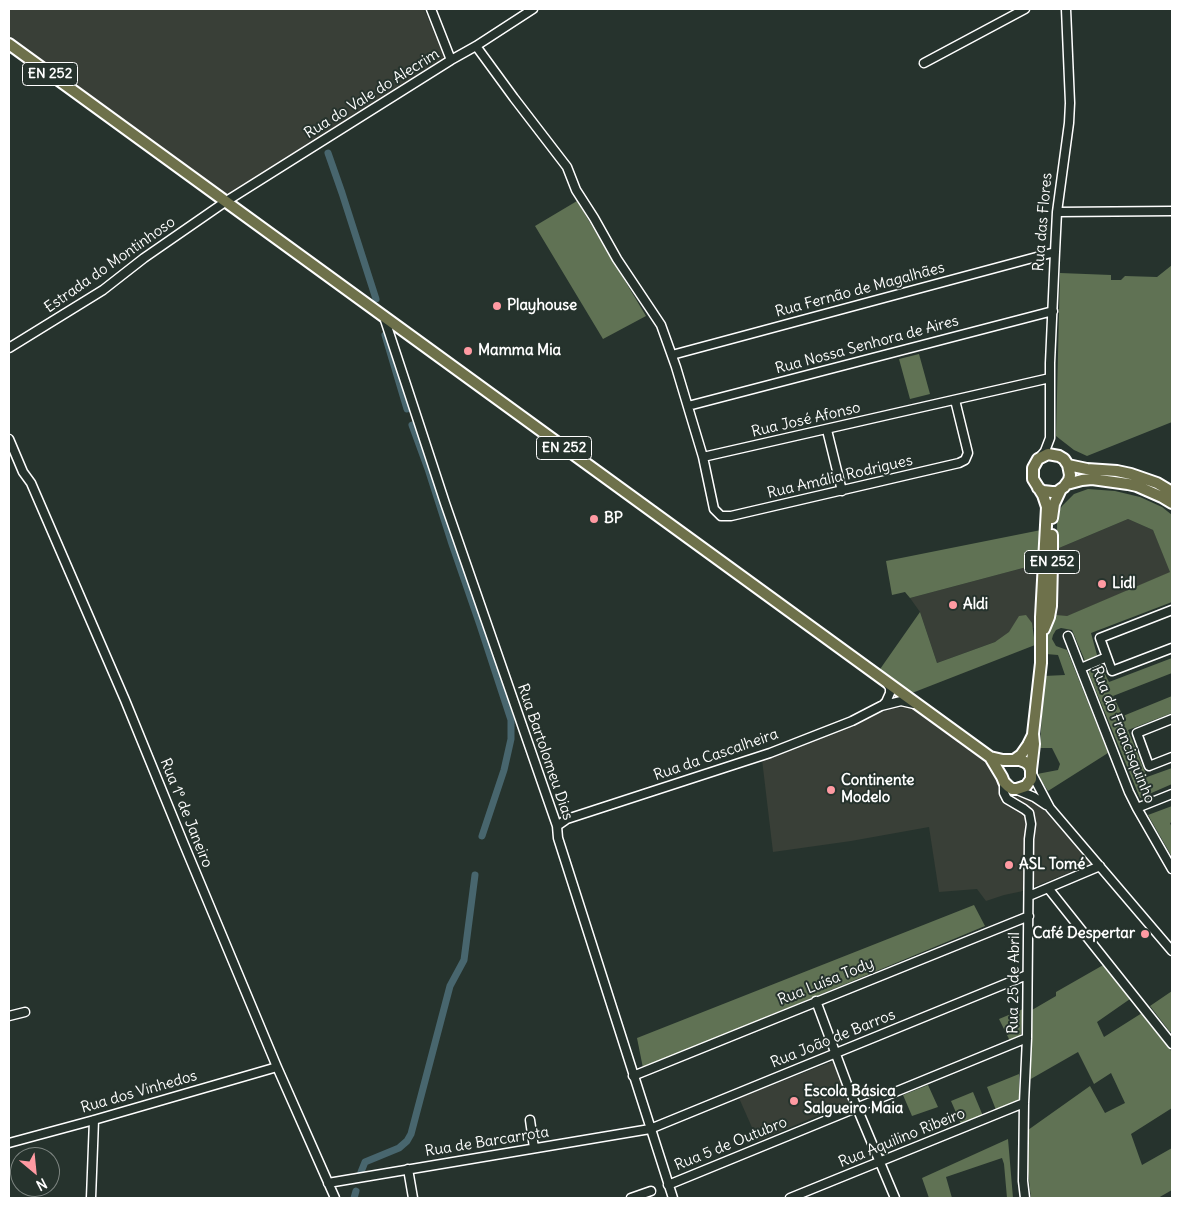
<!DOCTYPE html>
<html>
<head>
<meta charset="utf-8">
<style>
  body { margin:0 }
  #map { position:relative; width:1181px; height:1207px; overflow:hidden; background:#26332d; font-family:Delius,sans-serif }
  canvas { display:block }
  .frame { position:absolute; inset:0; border:10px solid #fff; pointer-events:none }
  .north { position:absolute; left:10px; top:1147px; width:50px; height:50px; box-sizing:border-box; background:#26332d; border:1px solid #7d8581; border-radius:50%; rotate:152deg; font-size:14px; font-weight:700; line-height:20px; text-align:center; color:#fff }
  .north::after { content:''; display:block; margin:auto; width:18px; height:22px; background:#ff9aa2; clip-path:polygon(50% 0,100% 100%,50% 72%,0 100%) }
</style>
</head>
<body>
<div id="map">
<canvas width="1181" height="1207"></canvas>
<div class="frame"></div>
<div class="north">N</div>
</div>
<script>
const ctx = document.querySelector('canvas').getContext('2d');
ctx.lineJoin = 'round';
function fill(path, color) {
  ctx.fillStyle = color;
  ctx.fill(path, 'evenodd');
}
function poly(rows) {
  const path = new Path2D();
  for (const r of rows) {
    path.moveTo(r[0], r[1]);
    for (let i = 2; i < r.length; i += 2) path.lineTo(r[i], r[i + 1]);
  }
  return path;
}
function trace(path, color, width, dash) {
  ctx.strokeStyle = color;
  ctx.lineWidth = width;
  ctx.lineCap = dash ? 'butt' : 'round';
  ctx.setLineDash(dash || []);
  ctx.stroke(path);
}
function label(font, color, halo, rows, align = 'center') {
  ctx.font = font + ' Delius,sans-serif';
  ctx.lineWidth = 4;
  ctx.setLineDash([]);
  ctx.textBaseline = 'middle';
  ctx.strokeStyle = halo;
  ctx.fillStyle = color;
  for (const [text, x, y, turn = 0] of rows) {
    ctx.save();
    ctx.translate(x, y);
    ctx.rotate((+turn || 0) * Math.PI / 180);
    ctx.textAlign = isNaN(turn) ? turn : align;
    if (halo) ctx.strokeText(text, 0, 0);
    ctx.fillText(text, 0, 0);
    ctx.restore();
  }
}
fill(poly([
  [9,9,424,9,445,59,228,196,9,36],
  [1128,519,1153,530,1171,572,1065,617,1056,615,1059,548],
  [1038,564,1036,627,937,663,920,612,910,598],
  [909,706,988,763,1036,801,1091,864,1023,891,1004,895,986,901,977,889,939,892,929,827,851,841,773,852,761,751,849,721,892,709],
  [834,1061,849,1099,847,1103,758,1141,739,1098]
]), '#393f37');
fill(poly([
  [577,201,646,316,603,339,535,226],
  [1172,265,1172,422,1087,456,1074,450,1056,436,1060,273,1111,275,1111,280,1121,280,1125,276,1157,277],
  [919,354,930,394,910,399,899,359],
  [1088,489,1115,491,1140,497,1162,507,1172,515,1172,602,1091,633,1097,655,1095,658,1087,663,1085,661,1072,630,1061,628,1056,630,1053,635,1052,639,1056,646,1067,650,1108,753,1048,791,1037,774,1058,770,1060,764,1052,748,1040,748,1044,676,1065,675,1058,655,1046,654,1048,633,1056,615,1067,616,1170,572,1153,530,1128,519,1059,548,1057,544,1057,515,1062,506,1074,494],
  [1041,530,1038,564,910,598,905,592,892,595,886,561],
  [920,612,937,663,995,642,1009,632,1019,616,1026,615,1032,623,1035,645,912,693,878,672],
  [1172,658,1172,673,1113,696,1123,716,1172,696,1172,713,1128,730,1147,777,1172,768,1172,784,1140,798,1089,674,1089,671,1101,666,1109,682],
  [1172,806,1172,822,1170,823,1172,828,1172,857,1148,815],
  [974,905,985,926,643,1068,637,1038],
  [1105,964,1130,999,1097,1022,1104,1037,1142,1013,1172,1052,1172,1108,1131,1134,1142,1165,1172,1148,1172,1190,1158,1198,1031,1198,1027,1163,1028,1130,1090,1086,1105,1113,1125,1103,1111,1073,1094,1084,1078,1052,1029,1080,1032,1010,1056,996,1056,992],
  [1172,991,1172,1031,1170,1032,1150,1006],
  [1023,1009,1021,1034,1020,1036,1010,1041,999,1019],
  [1019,1074,1019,1098,1018,1101,996,1110,987,1087],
  [928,1085,938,1107,912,1116,903,1095],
  [973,1092,983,1116,961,1124,951,1101],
  [1008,1139,1013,1198,1007,1198,1004,1164,1002,1158,946,1177,952,1198,929,1198,922,1178]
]), '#607254');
trace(poly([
  [328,153,342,193,376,299],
  [385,335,407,409],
  [412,425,428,469,451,541,480,625,511,720,511,739,504,770,482,836],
  [361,1172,365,1162,399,1148,407,1141,411,1134,450,986,464,960,475,875],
  [354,1198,356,1191]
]), '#48666e', 7);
const minor = poly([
  [431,9,451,60],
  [476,46,514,98,567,167,576,190,594,218,617,259,661,325,676,367,703,457,714,509,721,516,731,516,959,463,965,460,968,453,955,400],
  [924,63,1025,9],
  [1057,212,1172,211],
  [384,317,445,503,557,826,558,838,673,1198],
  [9,348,103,290,144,258,225,202,451,60,476,46,533,9],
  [672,355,1055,252],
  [688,406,1053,311],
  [827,430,842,491],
  [9,439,23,472,31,483,125,700,183,842,277,1067,335,1198],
  [703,457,1050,378],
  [1039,458,1045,451,1050,438,1050,363,1055,252,1057,212,1069,123,1070,103,1066,9],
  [1172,610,1100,638,1112,671,1172,648],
  [1068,636,1129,792,1137,808,1172,869],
  [1081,668,1107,657],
  [883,705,886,702,890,693,890,688,887,683],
  [1172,719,1137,733,1149,766,1172,757],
  [1032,774,1050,808,1172,951],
  [1004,782,1004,793,1007,799,1024,809,1029,813,1031,824,1029,839,1027,1038,1024,1103,1023,1181,1025,1198],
  [1015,789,1034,797,1046,805],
  [1137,808,1172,794],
  [557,826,567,819,770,753,852,721,881,706,901,701,914,704],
  [1048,888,1172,1044],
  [1029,896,1100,866],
  [816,1001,847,1084,895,1198],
  [9,1016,25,1012],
  [633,1076,1029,916],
  [530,1120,534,1148],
  [9,1143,94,1120,277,1067],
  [408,1169,413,1198],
  [328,1183,650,1129,1027,975],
  [668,1185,1027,1038],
  [91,1198,94,1120],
  [631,1198,651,1191],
  [790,1198,1024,1103]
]);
const major = poly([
  [9,44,990,757,1002,777,1004,782,1008,786,1012,789,1017,789,1026,786,1031,779,1031,770,1034,744,1033,734,1041,663,1041,617,1047,507,1043,495,1033,479,1033,468,1038,459,1048,454,1059,456,1064,459,1068,465,1070,475,1069,480,1064,487,1057,492,1052,492,1043,491,1038,488],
  [1068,465,1087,469,1117,471,1131,474,1157,483,1172,492],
  [1067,484,1082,480,1092,479,1128,484,1137,486,1162,497,1172,503],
  [1052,518,1054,504,1061,489],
  [1044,629,1049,617,1051,606,1052,563,1052,535],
  [990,757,1003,760,1020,760,1025,762,1029,765,1031,770],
  [1014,760,1021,755,1028,745,1033,735]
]);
trace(minor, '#fff', 11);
trace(major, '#fff', 14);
trace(minor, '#26332d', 8);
trace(major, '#6e714b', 10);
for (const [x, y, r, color] of [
  [497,306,5,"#ff9aa2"],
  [468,351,5,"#ff9aa2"],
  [594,519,5,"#ff9aa2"],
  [1102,584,5,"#ff9aa2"],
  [953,605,5,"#ff9aa2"],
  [831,790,5,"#ff9aa2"],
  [1009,865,5,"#ff9aa2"],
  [1145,934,5,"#ff9aa2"],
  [794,1101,5,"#ff9aa2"]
]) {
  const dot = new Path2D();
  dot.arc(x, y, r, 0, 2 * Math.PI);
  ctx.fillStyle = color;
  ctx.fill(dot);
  trace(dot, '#26332d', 2);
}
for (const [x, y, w] of [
  [50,74,55],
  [564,448,55],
  [1052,562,55]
]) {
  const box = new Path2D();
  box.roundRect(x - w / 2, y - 11.5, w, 23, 4);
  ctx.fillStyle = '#26332d';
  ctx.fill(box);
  trace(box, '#fff', 1);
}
label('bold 14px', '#fff', null, [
  ["EN 252",50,74],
  ["EN 252",564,448],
  ["EN 252",1052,562]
]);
label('15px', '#fff', '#26332d', [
  ["Rua do Vale do Alecrim",372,94,-32],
  ["Rua das Flores",1043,222,-85],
  ["Estrada do Montinhoso",110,265,-35],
  ["Rua Fernão de Magalhães",860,290,-15],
  ["Rua Nossa Senhora de Aires",867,345,-15],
  ["Rua José Afonso",806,420,-13],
  ["Rua Amália Rodrigues",840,477,-13],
  ["Rua do Francisquinho",1123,735,68],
  ["Rua Bartolomeu Dias",545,752,71],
  ["Rua da Cascalheira",716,755,-19],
  ["Rua 1º de Janeiro",186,813,68],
  ["Rua Luísa Tody",826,982,-22],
  ["Rua 25 de Abril",1014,983,-89],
  ["Rua João de Barros",833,1039,-22],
  ["Rua dos Vinhedos",139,1092,-16],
  ["Rua Aquilino Ribeiro",902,1138,-22],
  ["Rua de Barcarrota",487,1142,-9],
  ["Rua 5 de Outubro",731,1144,-22]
]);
label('bold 15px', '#fff', '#26332d', [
  ["Playhouse",507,306],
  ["Mamma Mia",478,351],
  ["BP",604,519],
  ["Lidl",1112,584],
  ["Aldi",963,605],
  ["Continente",841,781],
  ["Modelo",841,798],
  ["ASL Tomé",1019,865],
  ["Café Despertar",1135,934,"right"],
  ["Escola Básica",804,1092],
  ["Salgueiro Maia",804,1109]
], 'left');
</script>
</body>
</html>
